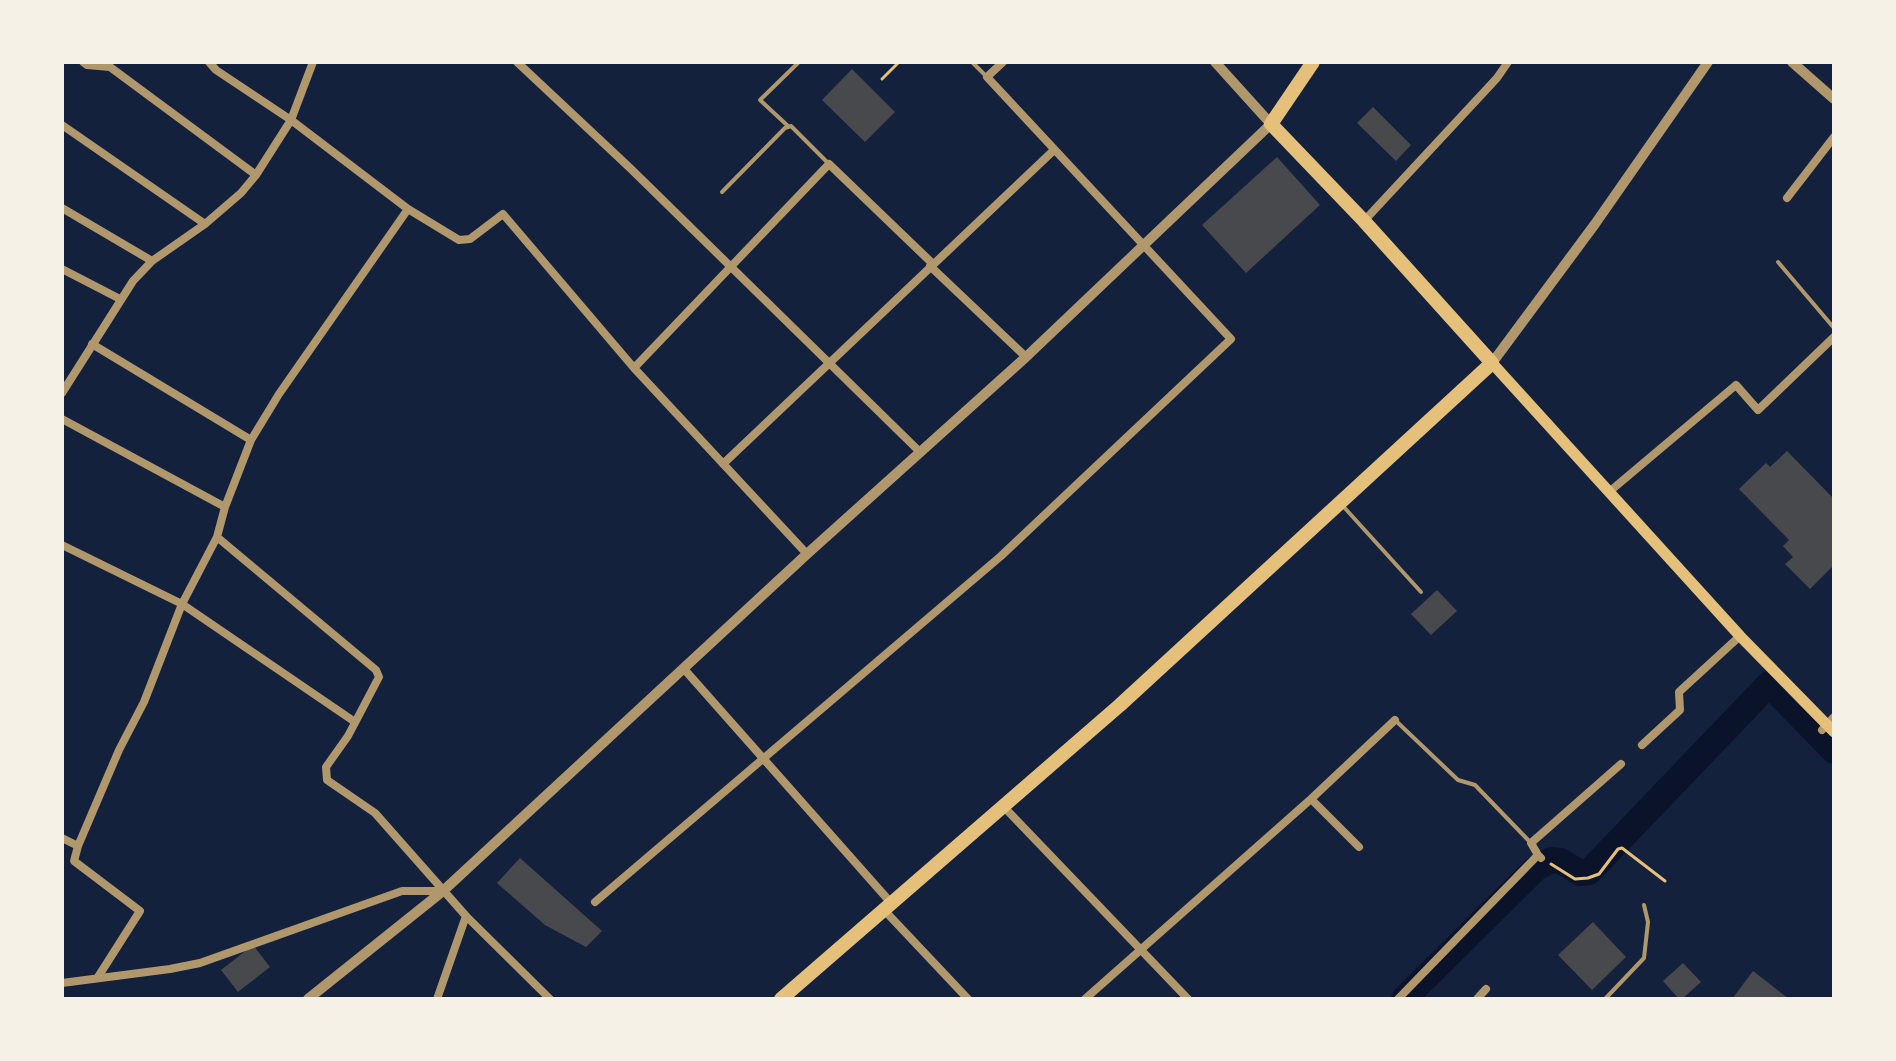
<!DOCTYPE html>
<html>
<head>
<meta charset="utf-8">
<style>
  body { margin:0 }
  #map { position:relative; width:1896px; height:1061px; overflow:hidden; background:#14213d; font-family:Arial,sans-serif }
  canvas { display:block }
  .frame { position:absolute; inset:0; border:64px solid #f6f1e7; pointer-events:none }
</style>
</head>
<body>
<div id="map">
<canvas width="1896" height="1061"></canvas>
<div class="frame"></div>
</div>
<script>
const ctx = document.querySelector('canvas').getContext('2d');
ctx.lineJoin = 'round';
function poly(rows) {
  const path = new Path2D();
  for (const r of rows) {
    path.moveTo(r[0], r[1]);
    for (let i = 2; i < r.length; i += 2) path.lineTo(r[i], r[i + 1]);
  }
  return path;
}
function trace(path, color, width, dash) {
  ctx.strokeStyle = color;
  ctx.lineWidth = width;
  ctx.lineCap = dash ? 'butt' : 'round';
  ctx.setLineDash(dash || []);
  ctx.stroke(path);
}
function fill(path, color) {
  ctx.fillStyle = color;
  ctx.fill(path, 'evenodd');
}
trace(poly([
  [1404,999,1535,869,1551,860,1561,861,1580,873,1589,872,1769,684,1834,751]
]), '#0b132b', 26);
fill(poly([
  [852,69,895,112,865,142,822,100],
  [1373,107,1411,145,1396,161,1357,123],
  [1277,157,1320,205,1246,273,1202,225],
  [1787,451,1834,499,1834,565,1810,589,1785,564,1793,557,1783,546,1789,540,1739,489,1766,463,1770,467],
  [1437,590,1457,611,1431,635,1411,614],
  [520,858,602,931,586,947,545,925,497,883],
  [1593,922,1626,957,1592,990,1558,955],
  [253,945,270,967,238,992,221,970],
  [1683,963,1701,982,1682,999,1679,999,1663,981],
  [1753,971,1789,999,1732,999]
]), '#48494c');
trace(poly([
  [882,79,899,62],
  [1551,864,1575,879,1588,878,1599,874,1618,849,1622,848,1665,881]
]), '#e5c07b', 3);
trace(poly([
  [972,62,987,77],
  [788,126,760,100,799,62],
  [722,192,785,128,791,126,829,164],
  [1778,262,1834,328],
  [1342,505,1421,592],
  [1395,720,1458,780,1475,785,1530,842],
  [1605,999,1644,958,1648,922,1644,905]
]), '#b1986c', 4);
trace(poly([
  [83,62,87,65,110,67,256,175],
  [209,62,216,70,291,120,408,209,459,240,470,239,503,214,634,368,807,554],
  [517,62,630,168,920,452],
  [62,125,205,224],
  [1787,198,1834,137],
  [62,208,152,261],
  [1364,221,1497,78,1508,62],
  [930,266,1026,357],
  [62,269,120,299],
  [92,344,251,440],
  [634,368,829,164,933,264],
  [62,393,133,281,152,261,205,224,241,193,256,175,291,120,313,62],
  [62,419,225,507],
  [723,464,1053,151],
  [1609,492,1736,385,1758,410,1834,337],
  [217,537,376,670,379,677,348,736,326,767,327,780,375,813,466,916,550,999],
  [62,545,182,604,355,722],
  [684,669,892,904],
  [1822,730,1834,717],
  [1642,745,1680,710,1679,692,1740,636],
  [1311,799,1359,847],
  [1003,806,1188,999],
  [62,838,78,846],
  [1538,855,1531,843,1621,764],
  [595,902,1001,556,1231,339,987,77,1003,62],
  [885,911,968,999],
  [98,977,140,911,74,861,78,846,119,750,144,702,182,604,217,537,225,507,251,440,279,394,408,209],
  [62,983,170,969,200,963,402,891,443,891],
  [437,999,466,916],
  [1085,999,1311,799,1395,720],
  [1398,999,1538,855,1541,858],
  [1477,999,1486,989]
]), '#b1986c', 8);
trace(poly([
  [1792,62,1834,99],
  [1492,363,1595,224,1708,62],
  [308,999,443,891,807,554,1026,357,1271,124,1215,62]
]), '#b1986c', 10);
trace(poly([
  [1492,363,1740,636,1834,732]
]), '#e5c07b', 11);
trace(poly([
  [781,999,1120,705,1492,363,1364,221,1271,124,1313,62]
]), '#e5c07b', 14);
</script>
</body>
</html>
